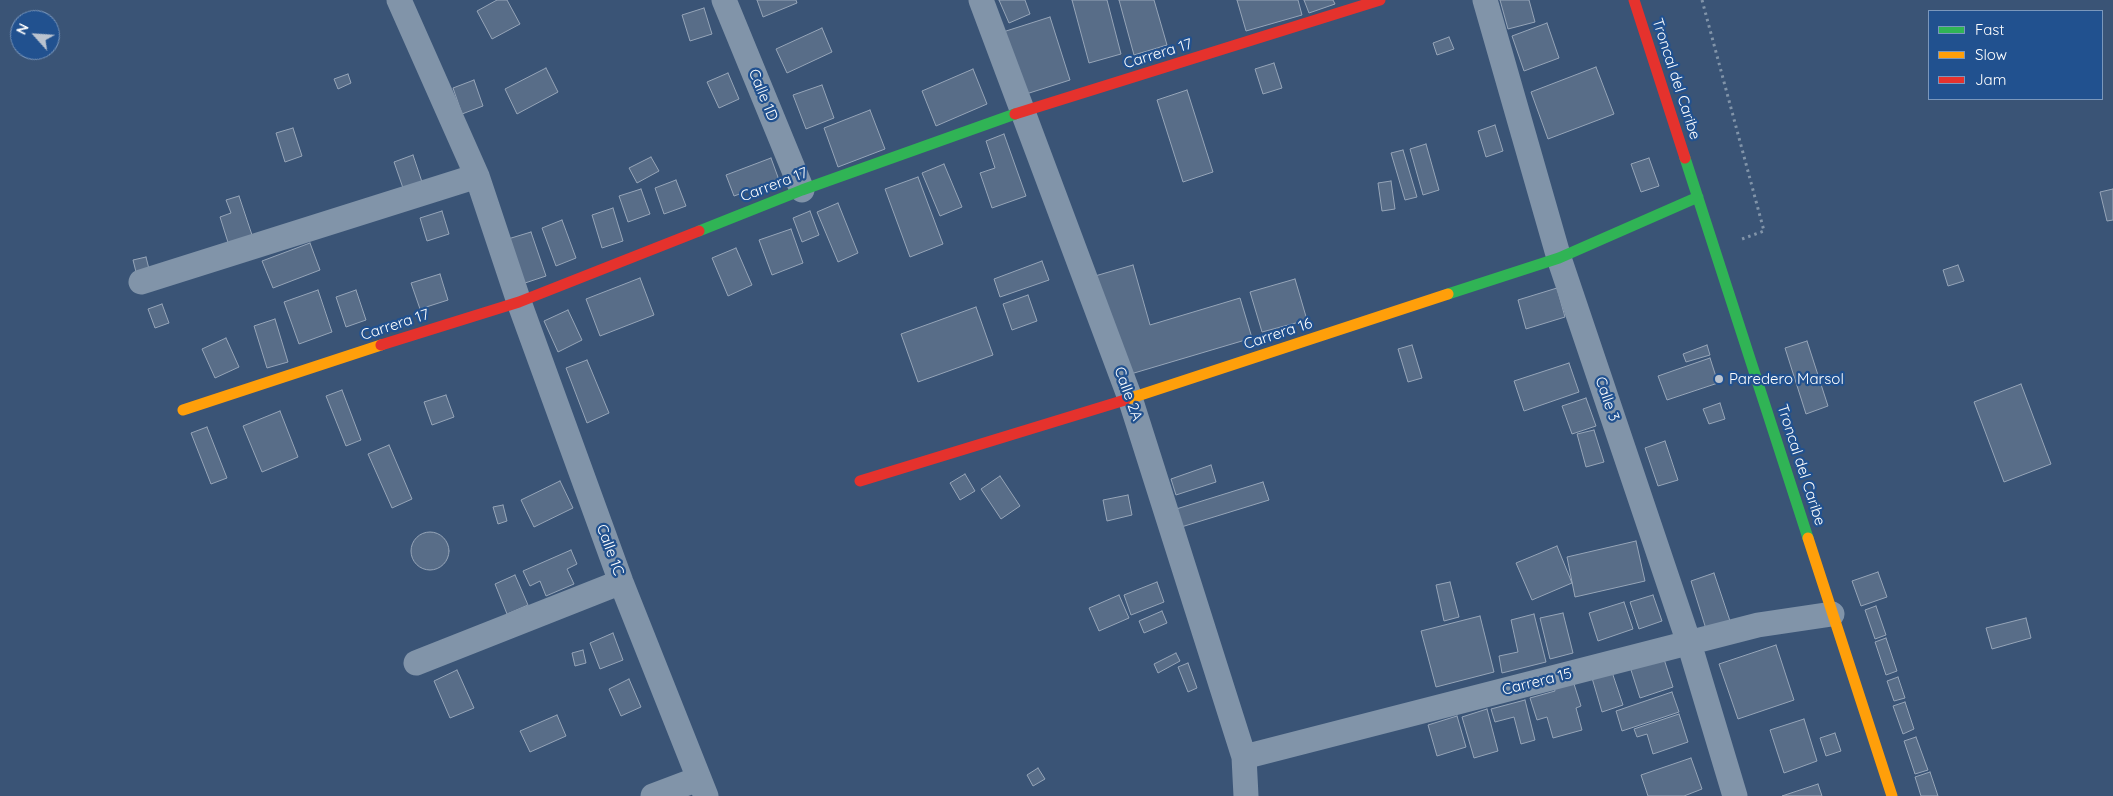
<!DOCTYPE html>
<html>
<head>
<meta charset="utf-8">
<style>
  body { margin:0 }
  #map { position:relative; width:2113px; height:796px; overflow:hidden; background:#3a5476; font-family:Quicksand,sans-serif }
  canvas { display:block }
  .legend { position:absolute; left:1928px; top:10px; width:175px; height:90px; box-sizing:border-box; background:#21518f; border:1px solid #7a97bc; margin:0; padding:6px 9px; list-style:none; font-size:15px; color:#fff }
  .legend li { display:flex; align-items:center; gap:10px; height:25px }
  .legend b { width:25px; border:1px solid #7a97bc }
  .north { position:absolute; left:10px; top:10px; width:50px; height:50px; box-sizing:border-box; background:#21518f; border:1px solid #7a97bc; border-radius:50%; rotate:296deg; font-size:14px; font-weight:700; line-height:20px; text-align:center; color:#fff }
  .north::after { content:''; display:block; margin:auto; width:18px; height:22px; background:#bac3cf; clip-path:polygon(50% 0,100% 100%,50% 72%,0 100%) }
</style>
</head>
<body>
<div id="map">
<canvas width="2113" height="796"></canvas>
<ul class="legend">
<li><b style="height:6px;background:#30b455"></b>Fast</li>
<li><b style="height:6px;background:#ff9f0a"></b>Slow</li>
<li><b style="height:6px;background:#e5322d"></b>Jam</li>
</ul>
<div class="north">N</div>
</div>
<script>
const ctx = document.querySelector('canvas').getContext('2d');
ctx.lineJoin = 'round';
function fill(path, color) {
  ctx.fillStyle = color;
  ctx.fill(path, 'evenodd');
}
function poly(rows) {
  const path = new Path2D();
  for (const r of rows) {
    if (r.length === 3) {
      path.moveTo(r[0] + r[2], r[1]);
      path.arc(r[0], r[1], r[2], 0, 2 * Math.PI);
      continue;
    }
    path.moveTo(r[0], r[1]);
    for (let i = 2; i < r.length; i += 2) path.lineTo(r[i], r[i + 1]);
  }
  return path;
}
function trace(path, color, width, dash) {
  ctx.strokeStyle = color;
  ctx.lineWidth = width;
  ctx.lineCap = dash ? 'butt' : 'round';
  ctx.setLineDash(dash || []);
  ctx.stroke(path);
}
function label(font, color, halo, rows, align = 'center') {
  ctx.font = font + ' Quicksand,sans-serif';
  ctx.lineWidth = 4.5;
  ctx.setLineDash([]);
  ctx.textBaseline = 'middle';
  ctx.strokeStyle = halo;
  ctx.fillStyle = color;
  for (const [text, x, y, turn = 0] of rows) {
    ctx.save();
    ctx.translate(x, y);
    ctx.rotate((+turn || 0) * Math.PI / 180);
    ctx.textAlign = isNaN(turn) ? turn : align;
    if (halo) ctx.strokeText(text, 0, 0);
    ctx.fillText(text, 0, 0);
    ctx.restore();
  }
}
const building = poly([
  [497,0,507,0,520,24,492,39,477,11,497,0],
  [757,0,796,0,797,3,763,17,757,0],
  [999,0,1025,0,1030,14,1009,23,999,0],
  [1072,0,1107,0,1121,54,1089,63,1072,0],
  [1119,0,1154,0,1167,45,1134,55,1119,0],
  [1237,0,1298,0,1302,15,1246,31,1237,0],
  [1304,0,1333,0,1335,4,1309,13,1304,0],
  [1500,0,1529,0,1535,22,1508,29,1500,0],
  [704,8,712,34,690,41,682,15,704,8],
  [1050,17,1070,80,1023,95,1003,32,1050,17],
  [1547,23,1559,58,1524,71,1512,36,1547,23],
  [822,28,832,52,787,73,776,49,822,28],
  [1449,37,1454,49,1437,55,1433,43,1449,37],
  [1274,63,1282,88,1263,94,1255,69,1274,63],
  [1596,67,1614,114,1548,139,1531,92,1596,67],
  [546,68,558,92,517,114,505,89,546,68],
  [973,69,987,104,936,126,922,91,973,69],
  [728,73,739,99,719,108,707,82,728,73],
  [348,74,351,83,338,89,334,79,348,74],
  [474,80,483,106,462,114,453,88,474,80],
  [822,85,834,118,806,129,793,95,822,85],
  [1187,90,1213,172,1183,182,1157,100,1187,90],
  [870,110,885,149,838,167,824,128,870,110],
  [1495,125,1503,151,1486,157,1478,131,1495,125],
  [293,128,302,156,285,162,276,133,293,128],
  [1004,134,1026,196,992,208,980,173,995,168,986,141,1004,134],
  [1426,144,1439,190,1423,195,1410,149,1426,144],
  [1403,150,1417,197,1405,200,1391,153,1403,150],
  [413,155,423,185,404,191,394,162,413,155],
  [651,157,659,171,637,183,629,168,651,157],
  [771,158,779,180,734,196,726,175,771,158],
  [1649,158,1659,186,1641,192,1631,164,1649,158],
  [944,164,962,207,940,216,922,173,944,164],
  [918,177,943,244,910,257,885,189,918,177],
  [676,180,686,206,664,214,655,188,676,180],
  [1391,181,1395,209,1382,211,1378,183,1391,181],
  [641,189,650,214,628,222,619,196,641,189],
  [2113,189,2113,220,2107,221,2100,192,2113,189],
  [239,196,255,244,231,252,220,217,231,213,226,200,239,196],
  [838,203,858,253,838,262,817,212,838,203],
  [613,208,623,241,602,248,592,215,613,208],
  [442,211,449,234,427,241,420,218,442,211],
  [810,211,819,235,802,242,793,218,810,211],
  [562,220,576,258,556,266,542,228,562,220],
  [791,229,803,263,772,275,759,240,791,229],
  [531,232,546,276,522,284,508,239,531,232],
  [310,243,320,270,273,288,262,261,310,243],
  [736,248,752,285,728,296,712,258,736,248],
  [146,257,150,273,137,276,133,260,146,257],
  [1042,261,1049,280,1000,297,994,279,1042,261],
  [1133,265,1150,325,1240,298,1252,338,1124,376,1095,276,1133,265],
  [1958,265,1964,281,1948,286,1943,270,1958,265],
  [440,274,448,300,420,309,411,283,440,274],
  [640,278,654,315,600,336,586,299,640,278],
  [1295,279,1307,320,1262,332,1250,292,1295,279],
  [1557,288,1565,317,1526,329,1518,300,1557,288],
  [318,290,332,332,299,344,284,302,318,290],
  [356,290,366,320,346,327,336,297,356,290],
  [1028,295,1037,321,1012,330,1003,304,1028,295],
  [162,304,169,323,155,328,148,309,162,304],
  [976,307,993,355,918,382,901,334,976,307],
  [568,310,582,340,558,352,544,321,568,310],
  [275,319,288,362,267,368,254,326,275,319],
  [226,338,239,367,215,378,202,349,226,338],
  [1807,341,1828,406,1806,414,1785,348,1807,341],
  [1412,345,1422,378,1408,382,1398,349,1412,345],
  [1707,345,1710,355,1686,362,1683,354,1707,345],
  [1710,358,1718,383,1667,400,1658,376,1710,358],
  [587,360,609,413,587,423,566,368,587,360],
  [1569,363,1579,392,1524,411,1514,381,1569,363],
  [2021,384,2051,464,2004,482,1974,402,2021,384],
  [342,390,361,440,346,446,326,396,342,390],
  [446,395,454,417,432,425,424,402,446,395],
  [1586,398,1596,426,1572,434,1562,406,1586,398],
  [1720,403,1725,419,1709,424,1703,409,1720,403],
  [280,411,298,457,262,472,243,426,280,411],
  [207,427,227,478,211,484,191,433,207,427],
  [1594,430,1604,462,1586,467,1577,434,1594,430],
  [1665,441,1678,480,1658,486,1645,448,1665,441],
  [389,445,412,499,392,508,368,454,389,445],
  [1211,465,1216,482,1176,495,1171,479,1211,465],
  [965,474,975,491,960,500,950,483,965,474],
  [1000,476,1020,506,1001,519,981,489,1000,476],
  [560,481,573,508,534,527,521,500,560,481],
  [1263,482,1269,500,1178,528,1173,510,1263,482],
  [1128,495,1132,515,1107,521,1103,500,1128,495],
  [503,505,507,521,498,524,493,507,503,505],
  [430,551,19],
  [1636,541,1645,581,1575,597,1567,557,1636,541],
  [1557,546,1572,583,1532,600,1516,563,1557,546],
  [571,550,577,564,567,569,574,584,546,596,540,581,530,586,523,571,571,550],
  [1878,572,1887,597,1861,606,1852,581,1878,572],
  [1714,573,1730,621,1706,629,1691,581,1714,573],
  [515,575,528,605,507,614,495,584,515,575],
  [1157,582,1164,602,1131,615,1124,595,1157,582],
  [1450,582,1459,617,1444,621,1436,585,1450,582],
  [1119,595,1129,618,1099,631,1089,608,1119,595],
  [1653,595,1662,621,1639,629,1630,602,1653,595],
  [1624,602,1633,629,1598,641,1589,613,1624,602],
  [1876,606,1886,635,1875,639,1865,610,1876,606],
  [1162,611,1167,623,1144,633,1139,621,1162,611],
  [1563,613,1573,653,1550,659,1540,618,1563,613],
  [1534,614,1546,662,1502,673,1499,656,1518,652,1511,620,1534,614],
  [1480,616,1494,672,1436,687,1421,631,1480,616],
  [2026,618,2031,638,1992,649,1986,628,2026,618],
  [613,633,623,660,600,669,590,643,613,633],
  [1886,638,1897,671,1886,675,1875,642,1886,638],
  [1776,645,1794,700,1738,719,1719,664,1776,645],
  [583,650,586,663,575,666,572,653,583,650],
  [1176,653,1180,661,1158,673,1154,664,1176,653],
  [1663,656,1673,687,1640,698,1630,667,1663,656],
  [1188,663,1197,688,1188,692,1178,667,1188,663],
  [457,670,474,708,450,718,434,681,457,670],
  [1612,672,1623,705,1602,712,1592,678,1612,672],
  [1898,677,1905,698,1894,701,1887,681,1898,677],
  [629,679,641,707,621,716,609,689,629,679],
  [1553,683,1574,684,1581,706,1576,708,1582,730,1553,738,1547,717,1537,720,1530,698,1555,691,1553,683],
  [1672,692,1679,712,1622,731,1616,711,1672,692],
  [1525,700,1535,740,1521,744,1514,717,1495,722,1491,709,1525,700],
  [1905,702,1914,729,1903,734,1893,706,1905,702],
  [1487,709,1498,751,1474,758,1462,717,1487,709],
  [1679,714,1688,742,1653,754,1647,734,1637,737,1634,729,1679,714],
  [557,715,566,736,530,752,520,731,557,715],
  [1457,716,1466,747,1437,756,1428,725,1457,716],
  [1804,719,1817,761,1784,773,1770,730,1804,719],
  [1835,733,1841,751,1826,756,1820,738,1835,733],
  [1916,737,1928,770,1915,774,1904,741,1916,737],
  [1691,758,1702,789,1684,796,1648,796,1641,775,1691,758],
  [1038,768,1045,779,1033,786,1027,775,1038,768],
  [1930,772,1938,796,1921,796,1915,777,1930,772],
  [1818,784,1822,796,1782,796,1818,784]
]);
fill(building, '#586d88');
trace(building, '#96a5b8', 1);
trace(poly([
  [1702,0,1764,231,1742,239]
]), '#8194a9', 3, [2.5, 4]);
trace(poly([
  [399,0,477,176,519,302,621,582,706,796],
  [724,0,802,190],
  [981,0,1130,398,1244,757,1246,796],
  [1485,0,1559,258,1689,643,1735,796],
  [141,282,477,176],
  [416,663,621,582],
  [1244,757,1758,625,1832,614],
  [653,796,698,779]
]), '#8194a9', 25);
trace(poly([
  [1685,158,1808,538],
  [699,231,802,190,1015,114],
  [1448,294,1559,258,1698,197]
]), '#30b455', 11);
trace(poly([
  [1125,400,1448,294],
  [183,410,381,345],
  [1808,538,1892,796]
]), '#ff9f0a', 11);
trace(poly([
  [1634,0,1685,158],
  [1015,114,1380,0],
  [381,345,519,302,699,231],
  [860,481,1125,400]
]), '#e5322d', 11);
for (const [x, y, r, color] of [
  [1719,379,5,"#bac3cf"]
]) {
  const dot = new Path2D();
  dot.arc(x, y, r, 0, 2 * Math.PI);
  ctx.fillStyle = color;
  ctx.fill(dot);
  trace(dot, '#21518f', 2);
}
label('15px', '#fff', '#21518f', [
  ["Carrera 17",1158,54,-17],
  ["Troncal del Caribe",1676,79,72],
  ["Calle 1D",763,95,68],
  ["Carrera 17",774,185,-21],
  ["Carrera 17",395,325,-18],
  ["Carrera 16",1278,334,-18],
  ["Calle 2A",1128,394,70],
  ["Calle 3",1607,399,71],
  ["Troncal del Caribe",1801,465,72],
  ["Calle 1C",610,550,70],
  ["Carrera 15",1537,682,-14]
]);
label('15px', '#fff', '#21518f', [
  ["Paredero Marsol",1729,379]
], 'left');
</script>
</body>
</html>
